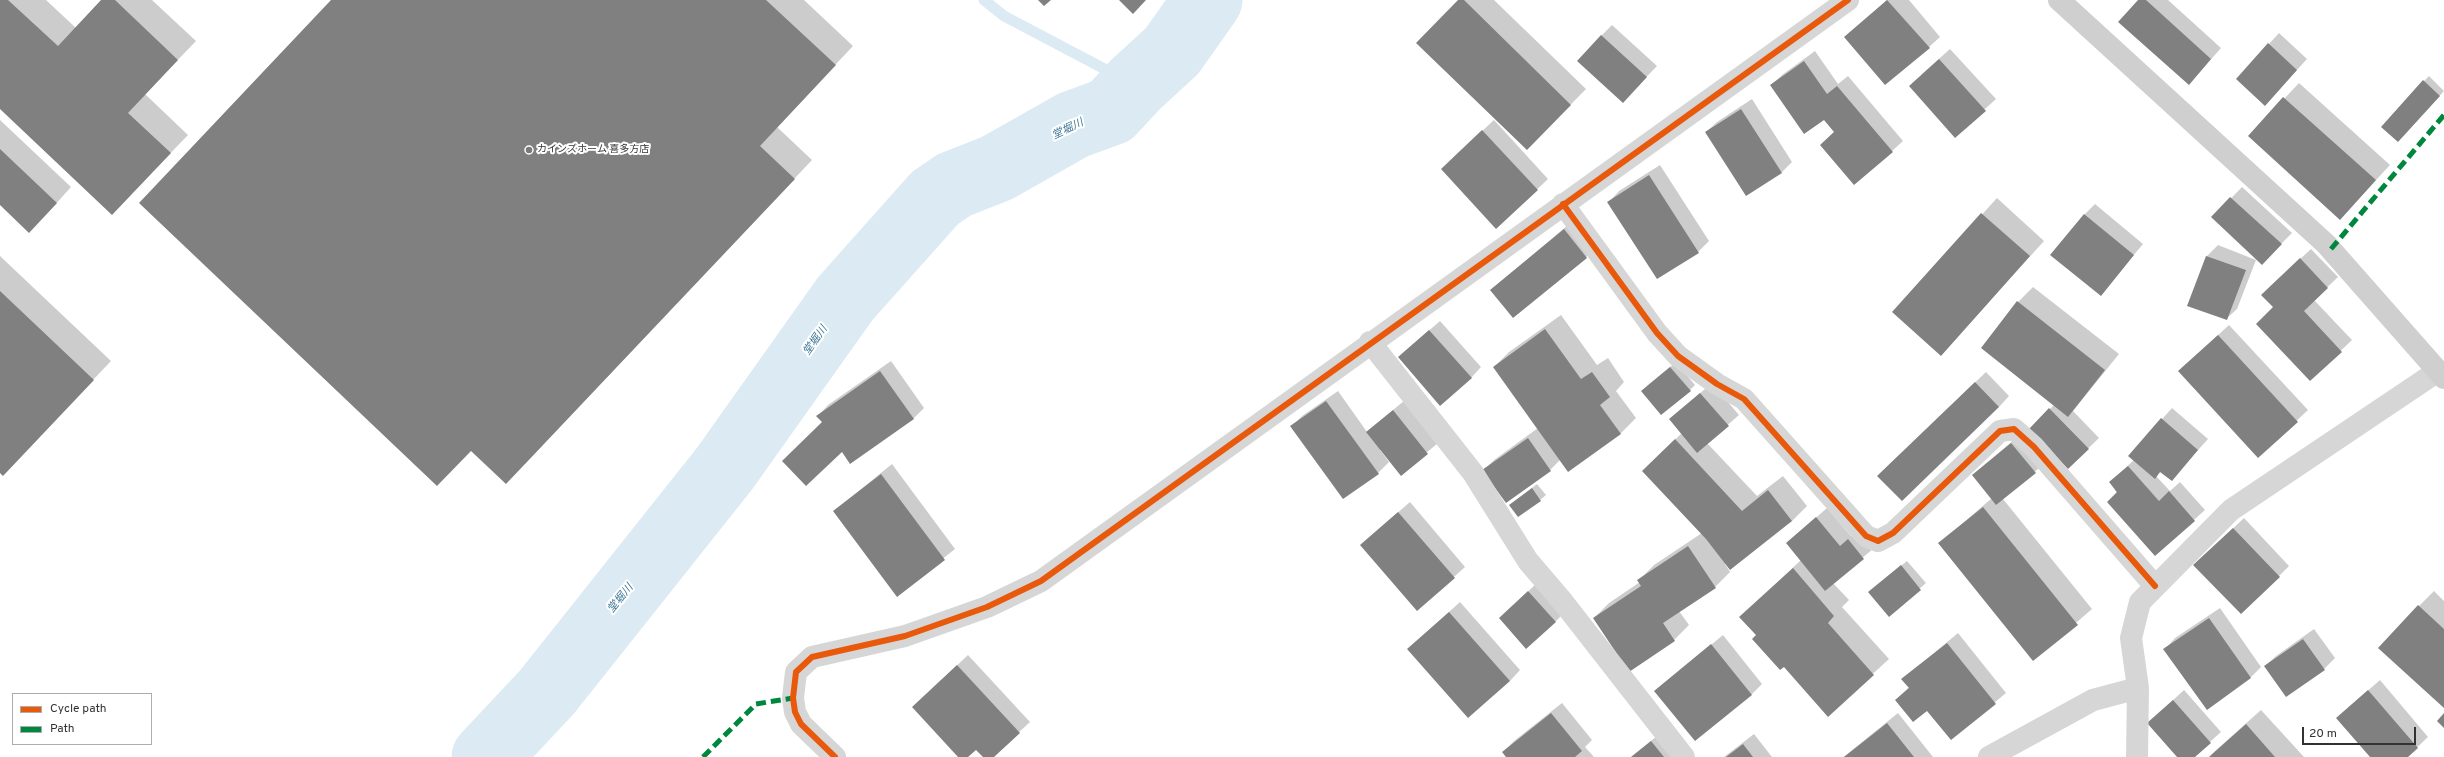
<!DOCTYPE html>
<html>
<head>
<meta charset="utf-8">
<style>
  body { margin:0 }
  #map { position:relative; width:2444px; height:757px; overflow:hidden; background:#fff; font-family:Overpass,sans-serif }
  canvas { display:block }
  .legend { position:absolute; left:12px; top:693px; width:140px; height:52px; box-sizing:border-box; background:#fff; border:1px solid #adadad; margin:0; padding:5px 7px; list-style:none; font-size:12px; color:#323232 }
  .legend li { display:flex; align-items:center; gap:8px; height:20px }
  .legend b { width:20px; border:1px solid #adadad }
  .scale { position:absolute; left:2302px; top:727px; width:114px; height:18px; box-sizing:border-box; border:2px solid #323232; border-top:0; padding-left:5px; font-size:12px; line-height:14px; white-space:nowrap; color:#323232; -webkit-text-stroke:3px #fff; paint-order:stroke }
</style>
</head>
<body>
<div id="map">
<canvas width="2444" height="757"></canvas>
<ul class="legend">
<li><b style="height:5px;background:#e8590c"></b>Cycle path</li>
<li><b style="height:5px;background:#00873e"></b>Path</li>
</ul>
<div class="scale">20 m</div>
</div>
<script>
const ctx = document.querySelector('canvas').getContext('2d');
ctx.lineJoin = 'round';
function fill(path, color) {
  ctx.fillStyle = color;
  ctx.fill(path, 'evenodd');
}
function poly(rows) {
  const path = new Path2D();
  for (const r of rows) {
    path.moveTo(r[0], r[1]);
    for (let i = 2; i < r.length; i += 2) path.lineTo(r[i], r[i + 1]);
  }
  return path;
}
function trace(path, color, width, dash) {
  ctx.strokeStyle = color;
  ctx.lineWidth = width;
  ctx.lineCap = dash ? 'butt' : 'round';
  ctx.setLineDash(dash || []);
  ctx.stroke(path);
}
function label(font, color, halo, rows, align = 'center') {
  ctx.font = font + ' Overpass,"Noto Sans JP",sans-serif';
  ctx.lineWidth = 4;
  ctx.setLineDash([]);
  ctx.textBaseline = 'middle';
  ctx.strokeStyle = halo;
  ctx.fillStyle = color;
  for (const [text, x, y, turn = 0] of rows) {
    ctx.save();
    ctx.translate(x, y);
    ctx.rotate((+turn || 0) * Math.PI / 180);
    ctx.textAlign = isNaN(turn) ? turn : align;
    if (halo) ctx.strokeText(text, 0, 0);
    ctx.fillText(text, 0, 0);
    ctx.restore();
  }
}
fill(poly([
  [0,0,46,0,76,28,103,0,152,0,196,41,145,94,188,135,130,195,0,108],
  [332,0,804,0,853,46,777,127,812,160,525,464],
  [1459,0,1494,0,1586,89,1527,149],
  [1887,0,1909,0,1940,37,1929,47,1846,37],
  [2139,0,2168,0,2221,48,2199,73],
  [1612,25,1657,66,1633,91,1601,36],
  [2279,33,2307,59,2265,105,2269,44],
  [1950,49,1996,99,1955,136,1921,75],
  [1815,51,1838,84,1848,76,1903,141,1892,151,1821,145,1835,131,1825,119,1771,85,1782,75],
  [2429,76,2444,91,2403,136,2424,81],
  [2299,83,2390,165,2340,219,2249,136],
  [1752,99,1792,162,1782,172,1747,195,1706,132,1717,122],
  [0,120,71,187,44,217,0,204],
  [1494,120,1548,179,1496,228,1453,158],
  [1660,165,1709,241,1698,252,1609,202,1619,191],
  [2242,187,2292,233,2262,263,2213,217],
  [1997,198,2044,241,1941,355,1893,312],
  [2095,204,2143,244,2101,294,2084,215],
  [1575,219,1597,247,1586,257,1491,290],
  [2218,245,2256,260,2237,309,2226,319,2189,305,2207,256],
  [2311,249,2338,277,2314,300,2352,340,2310,380,2273,284],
  [0,256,111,361,21,456,0,471],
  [2033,287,2119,354,2073,411,2099,438,2068,468,2030,429,2054,405,2018,302],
  [1561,315,1597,365,1608,358,1624,382,1616,391,1636,418,1621,433,1568,471,1561,459,1550,470,1506,501,1483,471,1494,460,1538,428,1494,367,1509,352],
  [1440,321,1481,367,1471,378,1410,347],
  [2229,325,2308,410,2258,457,2190,361],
  [891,361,924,408,913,419,818,416,828,405],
  [1676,362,1695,385,1690,390,1647,386],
  [1986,372,2009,396,1999,407,1889,465],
  [1712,383,1739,415,1707,443,1757,496,1783,476,1807,506,1792,521,1725,564,1730,572,1715,587,1679,611,1689,625,1674,640,1594,618,1609,603,1640,582,1639,580,1654,565,1702,533,1658,456,1682,433,1670,419],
  [1338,391,1367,432,1405,400,1438,443,1401,474,1381,449,1380,450,1389,462,1378,473,1292,426,1302,416],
  [2172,408,2208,439,2171,480,2161,471,2156,476,2170,491,2180,482,2205,510,2155,555,2110,482,2134,460,2129,456],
  [2022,433,2046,462,2003,499,2092,609,2033,660,1940,543,1992,498,1973,475],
  [892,464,955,549,897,595,834,511],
  [1537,484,1546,495,1540,500,1510,505],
  [1410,502,1465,567,1417,610,1372,535],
  [1827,508,1851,536,1859,530,1874,548,1833,583,1849,600,1842,607,1889,659,1828,715,1740,617,1801,560,1787,543],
  [2244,518,2289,566,2279,576,2205,555],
  [1907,561,1926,583,1889,615,1875,587],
  [1539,581,1566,611,1555,622,1511,608],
  [2434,591,2444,601,2444,707,2419,606],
  [1460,602,1520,670,1510,681,1408,649],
  [2220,608,2261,667,2251,677,2207,709,2165,649,2175,638],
  [2314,629,2335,658,2324,669,2286,696,2265,666,2276,656],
  [1958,633,2006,693,1951,739,1927,710,1896,700,1909,687,1903,679],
  [1723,635,1762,684,1751,695,1655,691],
  [968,655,1030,722,992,757,985,757,976,748,967,757,960,757,913,707],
  [2380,680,2428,737,2407,757,2371,757,2348,708],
  [2184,690,2221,732,2193,757,2178,757,2148,723],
  [1562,703,1592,740,1585,747,1594,757,1507,757,1503,752,1514,741],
  [2261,710,2304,757,2209,757,2215,751],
  [1898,713,1933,757,1843,757,1846,755],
  [1754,734,1772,757,1724,757],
  [1657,736,1673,757,1631,757]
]), '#0003');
trace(poly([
  [984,0,1004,16,1135,85]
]), '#dcebf3', 11);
trace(poly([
  [486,757,547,692,725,468,845,299,935,198,954,185,997,168,1073,125,1111,111,1135,85,1172,51,1208,0]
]), '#dcebf3', 69);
fill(poly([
  [0,0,8,0,58,46,101,0,115,0,178,60,128,113,171,153,112,215,0,109],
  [331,0,766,0,836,65,760,146,795,179,506,484,471,451,437,486,139,203],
  [1038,0,1051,0,1044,6],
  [1119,0,1146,0,1133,14],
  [1458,0,1464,0,1571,105,1527,150,1416,43],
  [1887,0,1930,48,1885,85,1844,37],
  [2138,0,2146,0,2211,59,2189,85,2118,22],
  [1601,35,1647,77,1623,103,1577,61],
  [2268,43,2297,70,2265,106,2236,79],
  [1939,59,1986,111,1955,138,1909,86],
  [1804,61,1827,94,1837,86,1893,152,1854,185,1820,145,1834,132,1824,120,1804,134,1770,85],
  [2423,80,2440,96,2398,142,2381,127],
  [2283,97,2376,180,2340,220,2248,136],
  [1741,109,1782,173,1746,196,1705,132],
  [1482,130,1538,190,1496,229,1441,169],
  [0,149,57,203,29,233,0,205],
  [1649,175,1699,253,1657,279,1607,202],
  [2230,197,2282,244,2262,265,2211,217],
  [1981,213,2030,256,1941,356,1892,312],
  [2084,214,2134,255,2101,296,2050,255],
  [1564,229,1587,258,1513,318,1490,290],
  [2206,256,2246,270,2227,320,2187,306],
  [2300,258,2328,288,2304,311,2342,352,2310,381,2256,324,2273,307,2261,295],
  [0,291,94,380,3,476,0,473],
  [2017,301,2105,370,2068,417,1981,348],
  [1545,329,1581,379,1592,372,1610,397,1600,405,1621,434,1568,472,1493,367],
  [1429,330,1472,378,1440,406,1398,357],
  [2218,335,2298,422,2258,458,2178,371],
  [1670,367,1691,391,1661,415,1641,391],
  [880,371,914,419,850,464,842,452,806,486,782,461,822,422,816,416],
  [1975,382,1999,407,1902,501,1877,476],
  [1700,393,1729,426,1697,453,1669,419],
  [1326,401,1379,474,1343,499,1290,426],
  [2049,408,2089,449,2068,469,2029,429],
  [1393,410,1428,454,1401,476,1366,432],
  [2161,418,2198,450,2172,481,2160,472,2155,479,2128,456],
  [1528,438,1551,471,1506,503,1482,470],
  [1675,439,1742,511,1768,490,1792,521,1730,570,1706,539,1642,471],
  [2011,443,2036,473,1996,505,1972,475],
  [2128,466,2159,501,2169,491,2195,521,2155,556,2107,502,2117,492,2109,482],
  [881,474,945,560,897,597,833,511],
  [1532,488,1541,501,1518,517,1509,505],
  [1983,507,2078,625,2033,661,1938,543],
  [1398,512,1455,578,1417,611,1360,545],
  [1816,517,1840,546,1848,539,1864,559,1825,591,1786,543],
  [2233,528,2280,577,2241,614,2193,565],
  [1688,546,1716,588,1663,623,1675,641,1629,672,1593,618,1641,586,1637,580],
  [1901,565,1921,590,1889,617,1868,592],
  [1793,568,1834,616,1828,623,1874,675,1828,717,1784,667,1780,670,1752,639,1756,635,1739,617],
  [1528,591,1556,622,1526,649,1499,618],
  [2418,605,2444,629,2444,708,2378,648],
  [1449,612,1510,681,1468,718,1407,649],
  [2209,618,2251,678,2207,710,2163,649],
  [2303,639,2325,670,2286,697,2264,666],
  [1947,643,1996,704,1951,740,1927,711,1913,722,1895,700,1909,688,1901,679],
  [1711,644,1752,695,1695,741,1654,691],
  [957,665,1020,733,994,757,983,757,976,750,968,757,958,757,912,707],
  [2368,690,2418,748,2408,757,2370,757,2336,718],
  [2173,700,2211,743,2195,757,2177,757,2147,723],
  [1551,713,1582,751,1575,757,1506,757,1502,752],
  [2444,713,2444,728,2437,721],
  [1887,723,1914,757,1844,757],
  [2246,724,2275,757,2209,757],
  [1651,741,1664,757,1631,757],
  [1743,744,1753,757,1726,757]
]), '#808080');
trace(poly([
  [1563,204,1657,333,1678,356,1717,384,1744,399,1866,536,1878,541,1893,533,2000,431,2014,429,2034,447,2155,586],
  [1370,342,1473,473,1528,561,1563,602,1684,757],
  [835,757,801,724,795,712,793,698,796,672,812,657,905,636,987,607,1041,581,1848,0],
  [1989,757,2093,700,2138,688],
  [2137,757,2138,688,2131,638,2140,602,2231,510,2438,371]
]), '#d6d6d6', 22);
trace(poly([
  [2059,0,2326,244,2444,378]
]), '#cfcfcf', 22);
trace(poly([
  [2331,249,2444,115],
  [703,757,756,704,793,698]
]), '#00873e', 5, [10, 5]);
trace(poly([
  [1563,204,1657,333,1678,356,1717,384,1744,399,1866,536,1878,541,1893,533,2000,431,2014,429,2034,447,2155,586],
  [835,757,801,724,795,712,793,698,796,672,812,657,905,636,987,607,1041,581,1848,0]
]), '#e8590c', 6);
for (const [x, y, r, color] of [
  [529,150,4,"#7a7a7a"]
]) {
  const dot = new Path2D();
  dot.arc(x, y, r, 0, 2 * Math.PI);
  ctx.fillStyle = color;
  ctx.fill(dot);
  trace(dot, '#fff', 1.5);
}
label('10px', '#323232', '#fff', [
  ["カインズホーム 喜多方店",537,150]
], 'left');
label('italic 11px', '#3d7697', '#fff', [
  ["堂堀川",1068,130,-26],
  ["堂堀川",816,341,-55],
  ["堂堀川",621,599,-51]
]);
</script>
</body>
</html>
